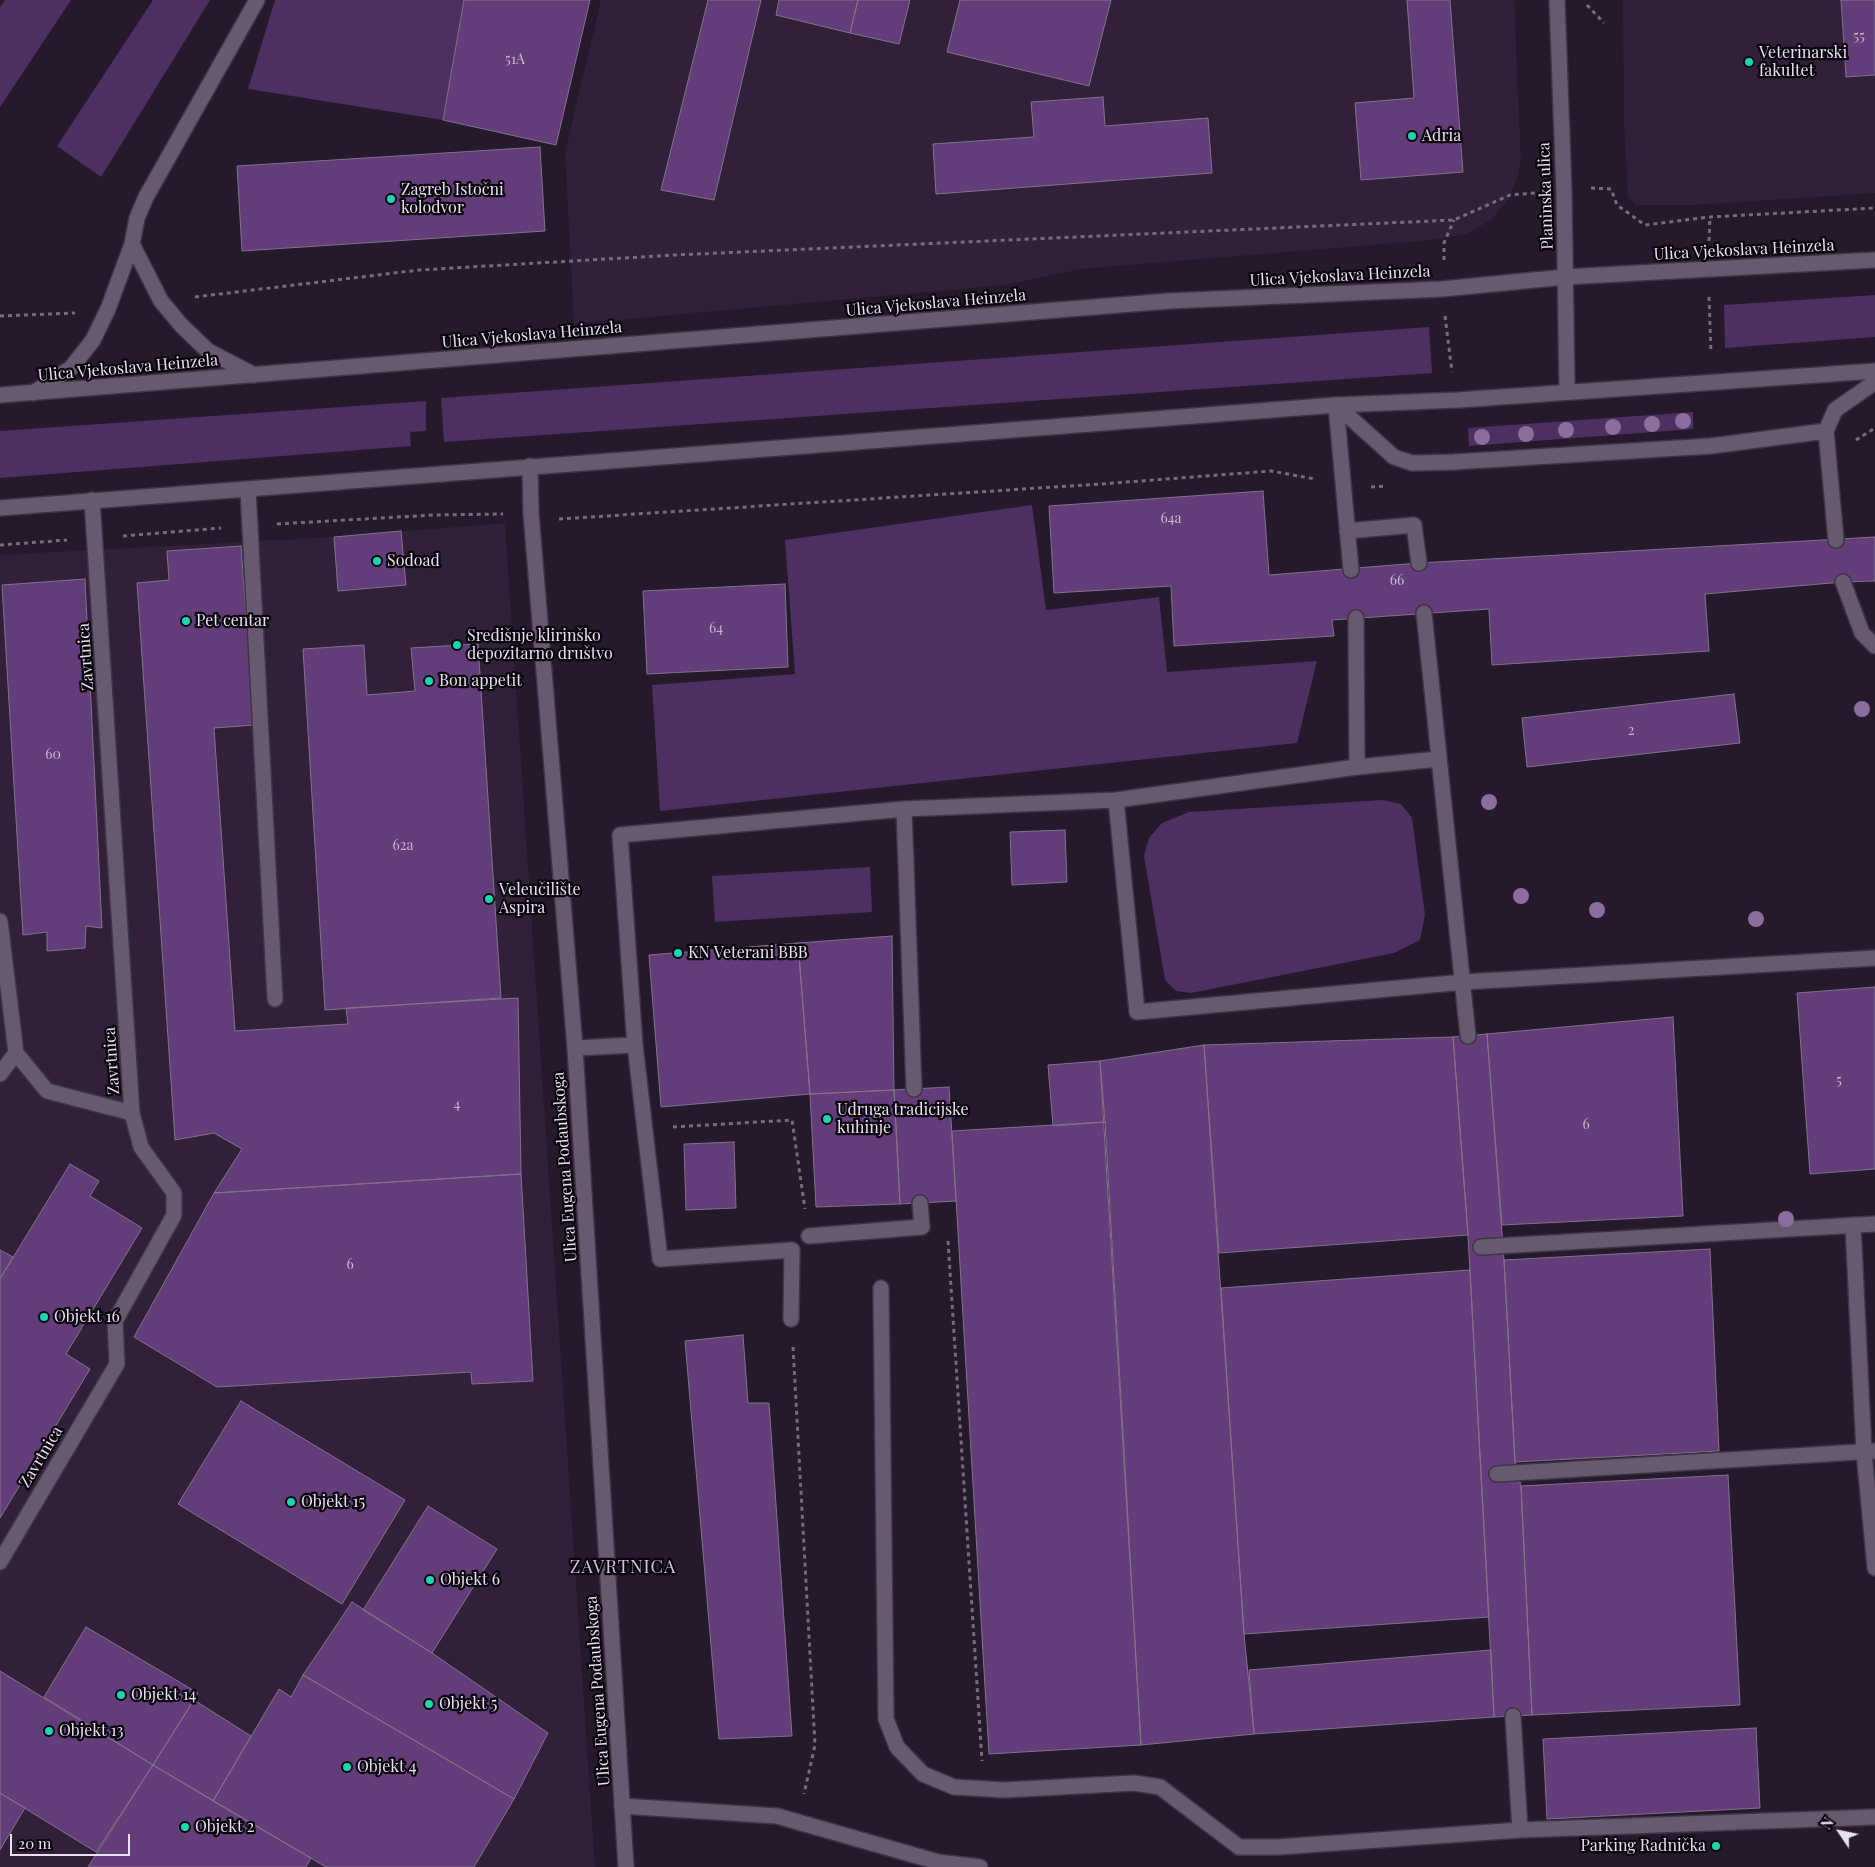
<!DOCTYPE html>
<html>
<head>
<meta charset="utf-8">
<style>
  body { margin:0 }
  #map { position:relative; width:1875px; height:1867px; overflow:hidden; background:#25192c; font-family:"Playfair Display",serif }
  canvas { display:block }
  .north { position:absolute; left:1815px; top:1807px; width:50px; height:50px; -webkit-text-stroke:4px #0b060e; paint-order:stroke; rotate:304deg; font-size:14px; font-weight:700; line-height:20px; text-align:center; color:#e9e1ee }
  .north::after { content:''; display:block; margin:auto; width:18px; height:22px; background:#e9e1ee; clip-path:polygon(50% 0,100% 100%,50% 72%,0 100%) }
  .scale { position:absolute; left:10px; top:1834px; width:120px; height:22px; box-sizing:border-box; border:2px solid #e9e1ee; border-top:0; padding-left:6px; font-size:15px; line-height:18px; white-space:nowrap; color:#e9e1ee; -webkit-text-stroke:4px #0b060e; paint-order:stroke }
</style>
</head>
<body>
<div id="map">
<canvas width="1875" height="1867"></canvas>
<div class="north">N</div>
<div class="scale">20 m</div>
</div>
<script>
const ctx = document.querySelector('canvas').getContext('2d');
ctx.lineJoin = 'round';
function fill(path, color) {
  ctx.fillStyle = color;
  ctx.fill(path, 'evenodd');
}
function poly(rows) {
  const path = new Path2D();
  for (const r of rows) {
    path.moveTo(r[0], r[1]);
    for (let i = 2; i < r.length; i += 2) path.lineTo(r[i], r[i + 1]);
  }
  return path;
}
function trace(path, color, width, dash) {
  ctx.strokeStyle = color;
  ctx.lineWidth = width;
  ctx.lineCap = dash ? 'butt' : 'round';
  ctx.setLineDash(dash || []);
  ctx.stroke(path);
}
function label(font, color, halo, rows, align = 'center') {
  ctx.font = font + ' "Playfair Display",serif';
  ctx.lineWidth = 4.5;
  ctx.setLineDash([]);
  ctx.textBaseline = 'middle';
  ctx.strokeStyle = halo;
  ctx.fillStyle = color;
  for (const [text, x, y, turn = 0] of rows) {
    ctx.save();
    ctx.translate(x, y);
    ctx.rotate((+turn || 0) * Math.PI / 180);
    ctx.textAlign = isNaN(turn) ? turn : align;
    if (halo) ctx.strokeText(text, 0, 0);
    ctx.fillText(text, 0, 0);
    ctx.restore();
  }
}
fill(poly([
  [601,0,1514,0,1521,161,1516,182,1506,202,1491,220,1467,234,1433,240,1081,269,1005,285,574,324,565,152],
  [1623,0,1875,0,1875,193,1697,205,1636,205,1628,197,1624,123],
  [505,523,595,1867,0,1867,0,555,334,537]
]), '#302039');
fill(poly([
  [5,0,71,0,0,107,0,7],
  [153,0,210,0,101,177,57,146],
  [275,0,464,0,443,120,248,89],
  [1875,295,1875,337,1725,348,1724,305],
  [1429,327,1432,373,444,442,441,398],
  [426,401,426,431,410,432,411,446,0,478,0,431],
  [1693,412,1693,429,1469,446,1468,428],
  [1032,505,1046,610,1159,597,1167,672,1317,661,1297,743,660,811,652,685,795,674,785,540],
  [1383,800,1401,804,1412,818,1425,915,1420,940,1394,953,1191,993,1176,991,1165,980,1144,856,1149,838,1162,823,1189,812],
  [870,867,872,912,715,922,712,876]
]), '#4e2f61');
const building = poly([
  [464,0,590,0,556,145,443,120,464,0],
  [708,0,761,0,714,200,661,190,708,0],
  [779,0,858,0,850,33,776,15,779,0],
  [858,0,910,0,899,44,850,33,858,0],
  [960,0,1111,0,1089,86,947,52,960,0],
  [1407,0,1450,0,1463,172,1361,180,1355,103,1414,98,1407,0],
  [1841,0,1875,0,1875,75,1846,77,1841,0],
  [1103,97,1105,126,1208,118,1212,173,936,194,933,144,1034,137,1031,102,1103,97],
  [540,147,545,231,242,251,237,166,540,147],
  [1263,491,1269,575,1419,563,1875,537,1875,581,1843,582,1705,594,1709,651,1492,665,1489,609,1332,620,1334,636,1174,646,1171,586,1054,593,1049,506,1263,491],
  [401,531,406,585,338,591,334,537,401,531],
  [241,546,254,725,214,728,235,1031,348,1024,346,1008,518,998,521,1174,214,1193,242,1149,214,1133,175,1140,137,583,169,580,167,551,241,546],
  [85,579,102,928,86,926,85,948,47,951,47,932,23,935,2,585,85,579],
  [785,584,788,667,647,674,643,591,785,584],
  [478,644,501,998,325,1010,303,649,364,645,367,695,415,691,411,648,478,644],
  [1734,694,1740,743,1527,767,1522,718,1734,694],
  [1065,830,1067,882,1012,885,1010,832,1065,830],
  [892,936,894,1090,810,1094,798,943,892,936],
  [798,943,810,1094,661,1107,649,955,798,943],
  [1875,987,1875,1169,1810,1174,1797,993,1875,987],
  [1673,1017,1683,1216,1502,1225,1487,1034,1673,1017],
  [1487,1034,1504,1260,1515,1462,1521,1486,1532,1715,1494,1717,1468,1235,1453,1037,1487,1034],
  [1453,1037,1468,1235,1219,1253,1204,1045,1453,1037],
  [1204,1045,1244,1634,1254,1734,1141,1745,1100,1061,1204,1045],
  [1100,1061,1105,1122,1053,1126,1048,1065,1100,1061],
  [949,1087,956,1201,900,1204,894,1090,949,1087],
  [894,1090,900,1204,816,1207,810,1094,894,1090],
  [1105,1122,1141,1745,989,1754,952,1131,1105,1122],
  [734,1142,736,1208,686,1210,684,1144,734,1142],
  [70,1164,99,1181,90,1196,142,1228,66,1354,90,1369,0,1518,0,1279,70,1164],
  [521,1174,533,1381,472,1384,471,1372,217,1387,134,1337,214,1193,521,1174],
  [1710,1249,1719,1451,1515,1462,1504,1260,1710,1249],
  [0,1250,13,1257,0,1279,0,1250],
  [1470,1270,1489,1617,1244,1634,1221,1288,1470,1270],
  [743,1335,748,1403,769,1403,792,1736,719,1739,685,1341,743,1335],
  [241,1401,405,1500,342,1604,178,1504,241,1401],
  [1728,1475,1740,1705,1532,1715,1521,1486,1728,1475],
  [428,1506,497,1549,432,1653,363,1610,428,1506],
  [352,1602,432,1653,548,1733,514,1799,303,1675,352,1602],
  [86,1627,198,1693,153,1765,44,1697,86,1627],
  [1491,1650,1494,1717,1254,1734,1249,1670,1491,1650],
  [0,1671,153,1765,96,1852,0,1793,0,1671],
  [303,1675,514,1799,474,1867,326,1867,213,1801,279,1689,291,1697,303,1675],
  [194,1700,251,1736,213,1801,153,1765,194,1700],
  [1756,1728,1760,1808,1547,1819,1543,1739,1756,1728],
  [153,1765,311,1858,306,1867,88,1867,153,1765],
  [0,1793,25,1808,0,1850,0,1793]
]);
fill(building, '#633d79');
trace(building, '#81738a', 1);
const service = poly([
  [132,244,161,301,181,325,208,351,254,375],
  [33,393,71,368,93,340,108,309,132,244,137,218,146,197,257,0],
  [1336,405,1394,457,1412,463,1454,462,1711,446,1826,431,1835,410,1875,382],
  [1336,405,1351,570],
  [1826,431,1836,540],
  [248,490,275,999],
  [1347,531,1414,525,1419,563],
  [1843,582,1862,633,1875,646],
  [1424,613,1468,1036],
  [1356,618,1357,767],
  [1116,800,1137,1012,1464,982,1875,958],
  [904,809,914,1089],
  [0,921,16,1053,47,1091,132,1113],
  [635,1045,620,835,904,809,1116,800,1357,767,1439,759],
  [575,1048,635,1045,660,1259,792,1250,791,1319],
  [0,1074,16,1053],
  [1853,1225,1864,1452,1875,1568],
  [809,1236,922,1227,920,1203],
  [1481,1247,1875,1224],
  [881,1288,886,1719,897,1747,923,1774,954,1787,1004,1790,1134,1783,1160,1787,1239,1847,1278,1847,1520,1830,1875,1817],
  [1497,1474,1875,1451],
  [0,1562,117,1364,115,1321,174,1215,174,1193,141,1147,132,1113,92,500],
  [1513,1716,1520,1830],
  [622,1806,777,1816,938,1862,980,1867]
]);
const minor = poly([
  [530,466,531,513,575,1048,626,1867]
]);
const tertiary = poly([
  [1557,0,1564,192,1567,391]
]);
const secondary = poly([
  [0,395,1169,301,1442,289,1565,277,1875,260],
  [0,508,1336,405,1458,400,1875,371]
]);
trace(service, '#3e3544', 18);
trace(minor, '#3e3544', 18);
trace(tertiary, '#3e3544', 18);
trace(secondary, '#3e3544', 18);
trace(poly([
  [1587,5,1604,23],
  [1591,188,1611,189,1617,205,1645,225,1710,217,1875,208],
  [1709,241,1710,217],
  [1444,260,1444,243,1454,220],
  [195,297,419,270,675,255,1454,220,1510,195,1535,193],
  [1709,297,1711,353],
  [0,316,75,313],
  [1445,316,1452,372],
  [1856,440,1875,428],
  [1371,487,1387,486],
  [559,519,1101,484,1271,471,1315,479],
  [277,524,433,515,503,514],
  [123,536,221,528],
  [0,545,67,540],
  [673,1127,792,1120,805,1209],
  [948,1241,982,1761],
  [793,1347,815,1745,804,1794]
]), '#766c7c', 3, [4, 4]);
trace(service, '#675a70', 15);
trace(minor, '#675a70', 15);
trace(tertiary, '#675a70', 15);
trace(secondary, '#675a70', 15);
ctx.fillStyle = '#8b6e9d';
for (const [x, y] of [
  [1683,421],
  [1652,424],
  [1613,427],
  [1566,430],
  [1526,434],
  [1482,437],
  [1862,709],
  [1489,802],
  [1521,896],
  [1597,910],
  [1756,919],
  [1786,1219]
]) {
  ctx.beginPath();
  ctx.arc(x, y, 8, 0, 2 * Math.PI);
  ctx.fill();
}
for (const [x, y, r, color] of [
  [1749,62,5,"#1cd5b1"],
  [1412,136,5,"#1cd5b1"],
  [391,199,5,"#1cd5b1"],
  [377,561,5,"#1cd5b1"],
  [186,621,5,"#1cd5b1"],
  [457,645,5,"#1cd5b1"],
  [429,681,5,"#1cd5b1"],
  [489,899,5,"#1cd5b1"],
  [678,953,5,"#1cd5b1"],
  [827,1119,5,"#1cd5b1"],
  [44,1317,5,"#1cd5b1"],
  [291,1502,5,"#1cd5b1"],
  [430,1580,5,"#1cd5b1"],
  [121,1695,5,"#1cd5b1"],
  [429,1704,5,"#1cd5b1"],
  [49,1731,5,"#1cd5b1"],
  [347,1767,5,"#1cd5b1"],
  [185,1827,5,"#1cd5b1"],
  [1716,1846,5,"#1cd5b1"]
]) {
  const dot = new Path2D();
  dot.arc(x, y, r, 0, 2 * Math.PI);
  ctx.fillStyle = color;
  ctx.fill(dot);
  trace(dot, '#0b060e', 2);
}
label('14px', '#c8b8d1', null, [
  ["55",1859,37],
  ["51A",515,60],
  ["64a",1171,519],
  ["66",1397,581],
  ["64",716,629],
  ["2",1631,731],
  ["60",53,755],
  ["62a",403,846],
  ["5",1839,1081],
  ["4",457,1105],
  ["6",1586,1125],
  ["6",350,1265]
]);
label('16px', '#e9e1ee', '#0b060e', [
  ["Veterinarski",1759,53],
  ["fakultet",1759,71],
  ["Adria",1422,136],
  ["Zagreb Istočni",401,190],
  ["kolodvor",401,208],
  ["Sodoad",387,561],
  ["Pet centar",196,621],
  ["Središnje klirinško",467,636],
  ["depozitarno društvo",467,654],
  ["Bon appetit",439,681],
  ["Veleučilište",499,890],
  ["Aspira",499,908],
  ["KN Veterani BBB",688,953],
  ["Udruga tradicijske",837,1110],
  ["kuhinje",837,1128],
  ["Objekt 16",54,1317],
  ["Objekt 15",301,1502],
  ["Objekt 6",440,1580],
  ["Objekt 14",131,1695],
  ["Objekt 5",439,1704],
  ["Objekt 13",59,1731],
  ["Objekt 4",357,1767],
  ["Objekt 2",195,1827],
  ["Parking Radnička",1706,1846,"right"]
], 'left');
label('16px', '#e9e1ee', '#0b060e', [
  ["Planinska ulica",1546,196,-92],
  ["Ulica Vjekoslava Heinzela",1744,250,-3],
  ["Ulica Vjekoslava Heinzela",1340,276,-3],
  ["Ulica Vjekoslava Heinzela",936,303,-5],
  ["Ulica Vjekoslava Heinzela",532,335,-5],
  ["Ulica Vjekoslava Heinzela",128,368,-5],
  ["Zavrtnica",86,657,-94],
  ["Zavrtnica",112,1061,-94],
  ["Ulica Eugena Podaubskoga",565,1167,-94],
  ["Zavrtnica",41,1457,-59],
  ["Ulica Eugena Podaubskoga",598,1691,-94]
]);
ctx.letterSpacing = '1px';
label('18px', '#d2c2dc', '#0b060e', [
  ["ZAVRTNICA",623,1567]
]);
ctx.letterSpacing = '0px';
</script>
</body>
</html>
